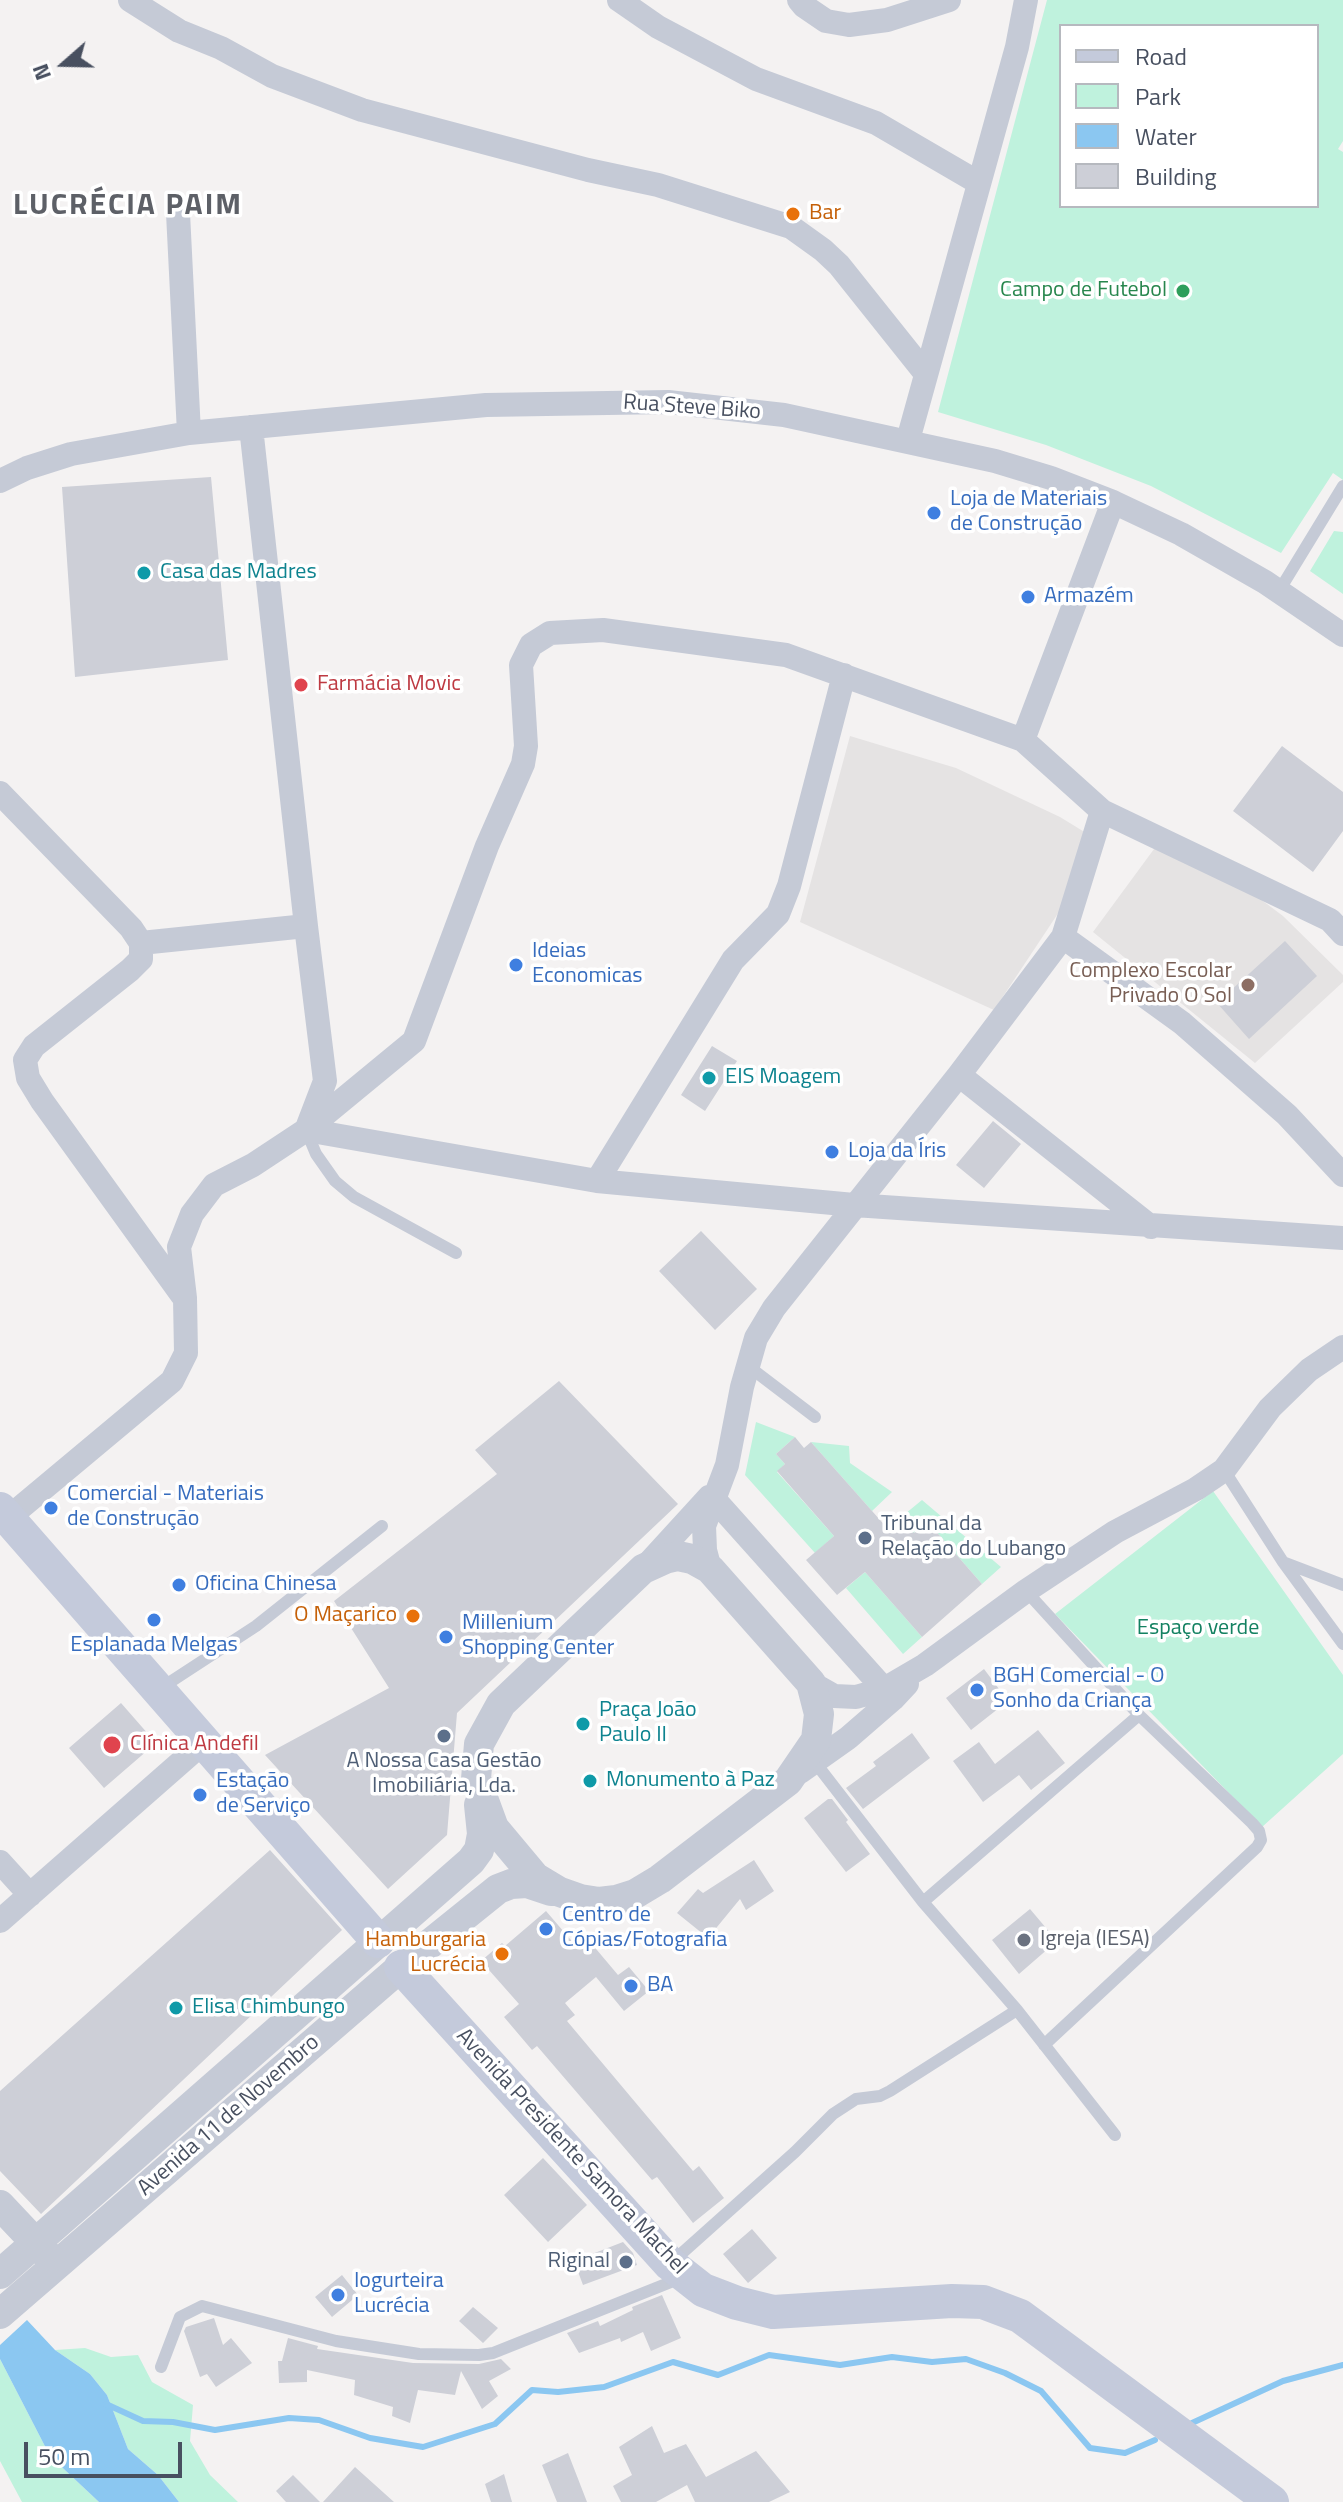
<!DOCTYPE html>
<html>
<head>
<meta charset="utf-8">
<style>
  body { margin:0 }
  #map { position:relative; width:1343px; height:2502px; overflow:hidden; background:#f4f2f2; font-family:"Titillium Web",sans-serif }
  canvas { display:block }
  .legend { position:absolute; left:1059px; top:24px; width:260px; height:184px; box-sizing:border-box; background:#fff; border:2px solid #b6b9bf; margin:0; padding:10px 14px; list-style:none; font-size:24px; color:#485060 }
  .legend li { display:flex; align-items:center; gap:16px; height:40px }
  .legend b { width:40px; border:2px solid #b6b9bf }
  .north { position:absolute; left:24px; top:24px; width:80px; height:80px; -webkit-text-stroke:6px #fff; paint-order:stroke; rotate:250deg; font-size:22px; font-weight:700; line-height:32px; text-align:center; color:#485060 }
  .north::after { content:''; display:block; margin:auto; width:28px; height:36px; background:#485060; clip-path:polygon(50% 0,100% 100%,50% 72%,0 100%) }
  .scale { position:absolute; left:24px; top:2442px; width:158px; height:36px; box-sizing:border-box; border:4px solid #485060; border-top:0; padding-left:10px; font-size:24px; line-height:28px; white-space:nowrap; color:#485060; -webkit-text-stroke:6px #fff; paint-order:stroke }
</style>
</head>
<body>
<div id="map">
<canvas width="1343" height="2502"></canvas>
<ul class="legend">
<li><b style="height:10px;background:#c4cadb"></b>Road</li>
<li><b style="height:22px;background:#bff2dd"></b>Park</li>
<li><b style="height:22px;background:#8bc7f1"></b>Water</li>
<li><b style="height:22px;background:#cdcfd7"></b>Building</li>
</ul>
<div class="north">N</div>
<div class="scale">50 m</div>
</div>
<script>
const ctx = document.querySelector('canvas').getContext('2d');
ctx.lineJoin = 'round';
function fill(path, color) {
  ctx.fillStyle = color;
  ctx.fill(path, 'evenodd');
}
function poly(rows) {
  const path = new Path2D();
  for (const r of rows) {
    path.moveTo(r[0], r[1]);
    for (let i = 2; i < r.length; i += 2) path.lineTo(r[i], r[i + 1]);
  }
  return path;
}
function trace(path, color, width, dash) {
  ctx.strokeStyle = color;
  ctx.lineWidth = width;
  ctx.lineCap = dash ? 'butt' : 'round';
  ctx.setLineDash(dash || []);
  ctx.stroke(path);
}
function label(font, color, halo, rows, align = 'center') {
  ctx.font = font + ' "Titillium Web",sans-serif';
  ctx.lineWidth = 7;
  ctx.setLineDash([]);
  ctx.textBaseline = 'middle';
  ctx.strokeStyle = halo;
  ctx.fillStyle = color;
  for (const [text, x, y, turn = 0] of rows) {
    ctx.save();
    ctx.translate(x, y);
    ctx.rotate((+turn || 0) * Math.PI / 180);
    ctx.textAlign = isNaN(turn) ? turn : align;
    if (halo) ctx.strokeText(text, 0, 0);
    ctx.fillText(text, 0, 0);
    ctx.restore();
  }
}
fill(poly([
  [850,736,956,768,1060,817,1104,844,994,1010,800,922],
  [1168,830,1283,916,1343,975,1343,982,1255,1063,1093,932]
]), '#e5e3e3');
fill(poly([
  [1047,0,1343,0,1343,141,1338,149,1343,152,1343,480,1333,473,1281,553,1151,486,1046,445,938,412],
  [1317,26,1317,206,1061,206,1061,26],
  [1334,531,1343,532,1343,594,1310,571],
  [756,1422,795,1437,776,1454,785,1464,777,1472,834,1536,815,1553,745,1475],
  [811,1442,849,1446,850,1463,892,1492,872,1511],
  [1213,1491,1343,1675,1343,1754,1262,1827,1055,1614],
  [922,1500,1001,1567,982,1584,927,1521,900,1545,909,1528,900,1518],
  [865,1572,922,1637,903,1654,846,1588],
  [85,2348,111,2357,138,2355,152,2382,193,2405,190,2441,210,2475,238,2502,179,2502,158,2475,128,2449,107,2395,90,2374,55,2350],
  [0,2359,50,2456,99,2502,22,2502,0,2461]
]), '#bff2dd');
fill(poly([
  [27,2320,55,2350,90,2374,107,2395,128,2449,158,2475,179,2502,99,2502,50,2456,0,2359,0,2345]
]), '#8bc7f1');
trace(poly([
  [106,2404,143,2421,173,2422,215,2430,289,2418,319,2420,370,2438,423,2447,495,2424,532,2390,558,2392,604,2387,673,2362,718,2375,769,2355,840,2365,892,2357,932,2362,966,2359,1005,2373,1041,2391,1090,2448,1125,2453,1155,2440],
  [1192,2423,1283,2381,1343,2365]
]), '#8bc7f1', 6);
fill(poly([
  [211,477,228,660,75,677,62,487],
  [1282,746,1343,792,1343,831,1313,872,1233,811],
  [1285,941,1317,976,1249,1039,1217,1003],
  [712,1046,737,1061,705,1111,681,1095],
  [993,1121,1021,1144,984,1188,956,1165],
  [701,1231,757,1289,715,1330,659,1271],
  [559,1381,678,1504,457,1713,447,1835,388,1889,265,1755,389,1688,334,1601,497,1474,475,1450],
  [795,1437,804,1448,811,1442,888,1529,900,1518,914,1533,927,1521,982,1584,922,1637,865,1572,837,1595,806,1560,834,1536,777,1471,785,1464,776,1454],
  [984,1669,1008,1701,971,1730,946,1698],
  [121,1703,156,1743,104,1788,69,1748],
  [1038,1730,1065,1763,1031,1790,1019,1775,983,1802,953,1761,979,1742,995,1764],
  [912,1733,930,1758,863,1809,846,1788,876,1766,873,1762],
  [828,1799,832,1799,848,1820,846,1822,870,1854,846,1872,804,1818],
  [270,1850,342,1930,41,2214,0,2171,0,2091],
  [754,1860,774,1891,746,1910,740,1899,708,1938,677,1913,698,1889,703,1893],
  [1030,1909,1057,1941,1019,1974,992,1940],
  [546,1911,576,1946,586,1937,618,1975,629,1967,649,1991,624,2011,596,1977,565,2003,575,2015,567,2021,693,2171,699,2166,724,2198,693,2223,657,2177,652,2180,537,2046,532,2050,504,2017,519,2004,481,1961,502,1943,505,1946],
  [543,2158,587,2205,548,2242,504,2195],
  [752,2229,777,2258,748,2283,723,2254],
  [623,2242,633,2253,637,2265,583,2285,574,2261],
  [342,2275,358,2295,332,2317,315,2297],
  [662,2295,681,2338,651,2351,643,2332,621,2342,620,2338,579,2353,567,2333,598,2321,600,2326,633,2310,632,2307],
  [473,2307,498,2328,483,2343,459,2321],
  [214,2318,223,2345,231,2338,252,2363,216,2387,207,2374,200,2377,184,2331,186,2327],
  [288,2338,318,2346,317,2349,413,2363,479,2364,501,2359,511,2369,489,2381,498,2396,482,2409,461,2371,455,2395,418,2390,410,2423,392,2416,393,2407,354,2395,355,2380,307,2370,307,2382,279,2383,278,2361,282,2361],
  [652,2426,664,2453,686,2444,706,2477,756,2451,790,2492,769,2502,695,2502,687,2485,656,2502,621,2502,613,2486,632,2475,619,2447],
  [568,2453,587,2502,557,2502,542,2465],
  [355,2467,394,2502,323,2502],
  [504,2474,512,2502,491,2502,485,2484],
  [293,2475,320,2502,286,2502,276,2491]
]), '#cdcfd7');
trace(poly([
  [1279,591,1343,486],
  [306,1130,316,1154,335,1181,354,1197,456,1253],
  [748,1366,815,1417],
  [1224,1470,1283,1562,1343,1644],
  [1283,1562,1343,1585],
  [1026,1591,1139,1715,1252,1823,1259,1831,1261,1840,1257,1847,1044,2045],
  [161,1688,256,1626,382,1526],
  [814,1761,923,1902,1017,2010,1115,2135],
  [923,1902,1139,1715],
  [672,2262,795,2152,833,2114,856,2099,880,2096,890,2091,1017,2010],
  [161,2367,180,2317,202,2306,336,2341,419,2354,479,2355,493,2353,681,2278]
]), '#c5cad6', 12);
trace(poly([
  [130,0,179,31,221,48,272,76,362,110,588,170,658,185,791,227,823,250,839,265,926,374],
  [619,0,658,27,756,79,876,123,979,183],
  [799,0,804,6,826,21,849,25,887,20,949,0],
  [178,213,189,433],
  [251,427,306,926,325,1081,307,1128],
  [908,440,1017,47,1026,0],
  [0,481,27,468,71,454,189,433,486,405,668,402,784,415,995,461,1051,478,1113,502,1181,534,1265,582,1343,635],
  [1023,740,1113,502],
  [0,793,131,928,141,943,141,959,130,970,34,1046,25,1060,28,1078,42,1101,182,1295],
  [1063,937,1182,1023,1287,1115,1343,1175],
  [141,943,306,926],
  [959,1075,1151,1227],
  [306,1130,597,1181,854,1205,1343,1238],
  [597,1181,733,960,778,914,789,886,844,675],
  [714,1499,884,1689],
  [8,1518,172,1381,186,1353,185,1298,179,1247,192,1214,214,1185,253,1165,306,1130,414,1041,487,846,523,764,526,746,521,665,531,645,550,633,603,630,786,655,1023,740,1102,811,1330,920,1343,934],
  [645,1567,709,1497],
  [710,1569,705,1550,704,1526,727,1465,742,1387,756,1338,774,1308,959,1075,1063,937,1102,811],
  [811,1683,834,1696,856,1697,884,1689,925,1665,1026,1591,1115,1532,1196,1489,1224,1470,1270,1408,1309,1370,1343,1347],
  [800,1772,848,1738,893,1699,907,1684],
  [0,1862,30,1895],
  [0,1921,204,1742]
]), '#c5cad6', 24);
trace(poly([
  [678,1556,692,1559,710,1569,811,1683,819,1714,816,1740,788,1781,660,1879,635,1894,616,1900,599,1902,580,1899,560,1892,535,1877,494,1828,476,1779,479,1744,501,1704,643,1569,665,1559,678,1556],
  [0,2205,48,2256],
  [0,2274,471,1861,479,1850,482,1834,479,1805],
  [0,2314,401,1967,498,1889,511,1884,527,1883,551,1891]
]), '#c5cad6', 30);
trace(poly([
  [0,1509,378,1941],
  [401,1967,670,2264,703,2290,737,2303,773,2312,952,2301,983,2302,1020,2316,1272,2502]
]), '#c4cadb', 34);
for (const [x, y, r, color] of [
  [793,214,8,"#e8710a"],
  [1183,291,8,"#2e9e5b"],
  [934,513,8,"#3f7fe0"],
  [144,573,8,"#0f9aa8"],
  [1028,597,8,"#3f7fe0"],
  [301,685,8,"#e0444e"],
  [516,965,8,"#3f7fe0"],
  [1248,985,8,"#8d6e63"],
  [709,1078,8,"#0f9aa8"],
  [832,1152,8,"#3f7fe0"],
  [51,1508,8,"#3f7fe0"],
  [865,1538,8,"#5c6f8a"],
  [179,1585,8,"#3f7fe0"],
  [413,1616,8,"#e8710a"],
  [154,1620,8,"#3f7fe0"],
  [446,1637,8,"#3f7fe0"],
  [977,1690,8,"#3f7fe0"],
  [583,1724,8,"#0f9aa8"],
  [444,1736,8,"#5c6f8a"],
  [112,1745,10,"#e0444e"],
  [590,1781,8,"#0f9aa8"],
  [200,1795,8,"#3f7fe0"],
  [546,1929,8,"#3f7fe0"],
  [1024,1940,8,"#6b7280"],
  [502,1954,8,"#e8710a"],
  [631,1986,8,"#3f7fe0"],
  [176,2008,8,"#0f9aa8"],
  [626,2262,8,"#5c6f8a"],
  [338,2295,8,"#3f7fe0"]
]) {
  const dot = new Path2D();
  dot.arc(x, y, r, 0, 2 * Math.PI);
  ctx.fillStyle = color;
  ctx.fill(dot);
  trace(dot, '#fff', 3);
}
label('22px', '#c56008', '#fff', [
  ["Bar",809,214,"left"],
  ["O Maçarico",397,1616],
  ["Hamburgaria",486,1941],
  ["Lucrécia",486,1966]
], 'right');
label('22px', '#27864d', '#fff', [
  ["Campo de Futebol",1167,291]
], 'right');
label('22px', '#485060', '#fff', [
  ["Rua Steve Biko",692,408,4],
  ["Avenida 11 de Novembro",229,2116,-41],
  ["Avenida Presidente Samora Machel",571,2152,47]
]);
label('22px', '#366cbe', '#fff', [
  ["Loja de Materiais",950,500],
  ["de Construção",950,525],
  ["Armazém",1044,597],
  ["Ideias",532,952],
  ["Economicas",532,977],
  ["Loja da Íris",848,1152],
  ["Comercial - Materiais",67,1495],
  ["de Construção",67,1520],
  ["Oficina Chinesa",195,1585],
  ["Millenium",462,1624],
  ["Shopping Center",462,1649],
  ["Esplanada Melgas",154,1646,"center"],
  ["BGH Comercial - O",993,1677],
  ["Sonho da Criança",993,1702],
  ["Estação",216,1782],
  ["de Serviço",216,1807],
  ["Centro de",562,1916],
  ["Cópias/Fotografia",562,1941],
  ["BA",647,1986],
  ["Iogurteira",354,2282],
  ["Lucrécia",354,2307]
], 'left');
label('22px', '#0d838f', '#fff', [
  ["Casa das Madres",160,573],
  ["EIS Moagem",725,1078],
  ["Praça João",599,1711],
  ["Paulo II",599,1736],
  ["Monumento à Paz",606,1781],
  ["Elisa Chimbungo",192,2008]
], 'left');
label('22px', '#be3a42', '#fff', [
  ["Farmácia Movic",317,685],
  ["Clínica Andefil",130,1745]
], 'left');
label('22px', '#785e54', '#fff', [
  ["Complexo Escolar",1232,972],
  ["Privado O Sol",1232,997]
], 'right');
label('22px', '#4e5e75', '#fff', [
  ["Tribunal da",881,1525],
  ["Relação do Lubango",881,1550],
  ["A Nossa Casa Gestão",444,1762,"center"],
  ["Imobiliária, Lda.",444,1787,"center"],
  ["Riginal",610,2262,"right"]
], 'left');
label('22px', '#138161', '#fff', [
  ["Espaço verde",1198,1629]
]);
label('22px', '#5b616d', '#fff', [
  ["Igreja (IESA)",1040,1940]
], 'left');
ctx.letterSpacing = '2px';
label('bold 30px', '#5d6067', '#fff', [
  ["LUCRÉCIA PAIM",128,207]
]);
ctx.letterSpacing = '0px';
</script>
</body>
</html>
